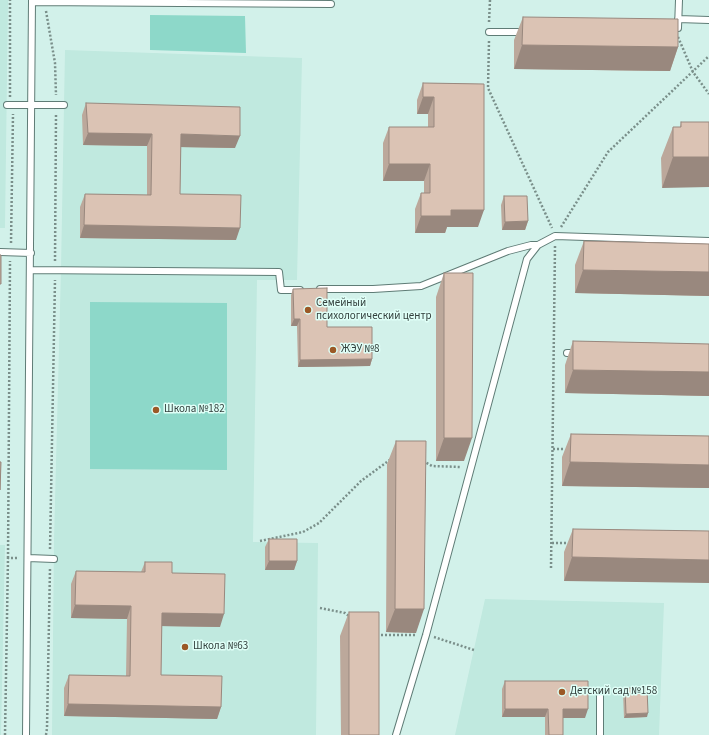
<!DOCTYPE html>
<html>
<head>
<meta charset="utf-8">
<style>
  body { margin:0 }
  canvas { display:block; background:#d2f1ea }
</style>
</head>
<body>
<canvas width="709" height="735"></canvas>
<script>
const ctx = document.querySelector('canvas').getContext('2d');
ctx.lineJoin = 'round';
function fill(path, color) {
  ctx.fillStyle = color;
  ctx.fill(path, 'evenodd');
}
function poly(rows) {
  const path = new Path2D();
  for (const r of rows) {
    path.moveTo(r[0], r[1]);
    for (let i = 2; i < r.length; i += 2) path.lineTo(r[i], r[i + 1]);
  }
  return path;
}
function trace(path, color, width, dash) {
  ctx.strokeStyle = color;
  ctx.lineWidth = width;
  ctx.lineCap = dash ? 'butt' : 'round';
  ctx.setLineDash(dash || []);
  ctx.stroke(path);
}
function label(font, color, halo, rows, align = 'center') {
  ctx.font = font + ' "Source Sans 3",sans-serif';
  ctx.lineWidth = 3;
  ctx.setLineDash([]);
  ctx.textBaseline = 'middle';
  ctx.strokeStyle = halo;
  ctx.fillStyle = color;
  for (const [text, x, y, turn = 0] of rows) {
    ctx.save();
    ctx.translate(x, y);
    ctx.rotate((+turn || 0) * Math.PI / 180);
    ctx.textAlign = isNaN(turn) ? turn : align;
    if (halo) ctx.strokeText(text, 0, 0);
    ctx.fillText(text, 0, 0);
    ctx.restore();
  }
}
fill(poly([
  [0,0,8,0,5,228,0,228],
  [65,50,302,58,297,280,257,280,253,542,318,543,316,735,52,735,54,540,61,269],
  [0,545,5,545,1,735,0,735],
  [485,599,664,603,659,735,455,735]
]), '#c0e9df');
fill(poly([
  [150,15,245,16,246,53,150,50],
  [90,302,227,303,227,470,90,469]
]), '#8dd8c9');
const lane = poly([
  [32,2,331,4],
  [678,19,709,20],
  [678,28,679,0],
  [489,32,524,32],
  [7,105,64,105],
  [0,252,31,253],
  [31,270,279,272,281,290,300,290],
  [320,289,373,289,421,286,508,251,531,245,538,245],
  [567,353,577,353],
  [28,558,54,559],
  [26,735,32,0],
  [396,735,426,635,527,259,538,245,555,236,709,241],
  [600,735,600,695]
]);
trace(lane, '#5f7c76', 8);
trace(poly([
  [46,11,55,63,56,95],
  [489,22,490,0],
  [678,37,693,72,709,94],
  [489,41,488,88,552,228],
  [10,97,10,0],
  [561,227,608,152,709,56],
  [11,243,13,114],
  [55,261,56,114],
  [553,449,565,449],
  [423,461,432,466,461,467],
  [260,541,303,532,319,523,361,481,391,459],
  [552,543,567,543],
  [50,549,55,280],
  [8,558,10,261],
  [551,568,555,246],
  [320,608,345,613,350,617],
  [377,635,416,635],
  [434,637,474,650],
  [5,735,8,558,19,558],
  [46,735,47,728,50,568]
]), '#7a8f8a', 2.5, [2, 2]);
trace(lane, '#fff', 6);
fill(poly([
  [523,17,678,47,670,71,514,69,514,40],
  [423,83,484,84,478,227,447,227,445,233,415,233,415,209,421,193,424,193,424,181,383,181,383,143,389,127,428,127,428,114,417,114,417,100],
  [86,103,235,148,181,147,180,194,236,240,80,238,80,207,85,194,147,195,147,146,83,145,82,115],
  [681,122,709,122,662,188,661,158,673,127,680,127],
  [504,196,528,221,525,230,502,230,501,205],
  [584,241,709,244,709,296,575,293,575,265],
  [444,273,464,461,436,461,436,297],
  [293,289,327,327,372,359,370,366,298,367,297,326,291,326,291,295],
  [573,341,709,344,709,396,565,393,565,365],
  [571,434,709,436,709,488,562,486,562,457],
  [396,441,416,633,386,632,387,464],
  [573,529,709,531,564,581,564,552],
  [269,539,297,561,294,570,265,570,265,547],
  [145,562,172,573,220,627,162,626,161,675,221,707,217,719,64,716,64,688,69,675,126,676,127,619,71,618,71,584,76,571,141,572],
  [349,612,379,735,341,735,340,636],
  [505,681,585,718,563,718,563,735,545,735,545,717,502,717,502,689],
  [625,688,647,717,624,718,623,693]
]), '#bca89b');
fill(poly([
  [522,45,678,47,670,71,514,69],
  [423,97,434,97,428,114,417,114],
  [88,133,152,134,147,146,83,145],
  [181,134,240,136,235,148,177,147],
  [673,157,709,157,709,187,662,188],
  [389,164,430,164,424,181,383,181],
  [451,210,484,210,478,227,447,227,445,233,415,233,421,216],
  [528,221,525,230,502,230,505,222],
  [84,225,240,228,236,240,80,238],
  [583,270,709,272,709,296,575,293],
  [294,319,300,319,297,326,291,326],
  [372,359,370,366,298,367,300,360],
  [573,370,709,372,709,396,565,393],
  [444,438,472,438,464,461,436,461],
  [570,462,709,465,709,488,562,486],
  [572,557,709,560,709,583,564,581],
  [269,561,297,561,294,570,265,570],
  [75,605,131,606,127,619,71,618],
  [395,609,424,609,416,633,386,632],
  [162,613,224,614,220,627,157,626],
  [68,704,221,707,217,719,64,716],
  [505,709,548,709,545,717,502,717],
  [563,709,588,709,585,718,560,718],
  [648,713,647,717,624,718,626,714]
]), '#99887e');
const building = poly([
  [523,17,678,19,678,47,522,45,523,17],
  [423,83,484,84,484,210,451,210,451,216,421,216,421,193,430,193,430,164,389,164,389,127,434,127,434,97,423,97,423,83],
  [86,103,240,107,240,136,181,134,180,194,241,195,240,228,84,225,85,194,151,195,152,134,88,133,86,103],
  [681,122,709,122,709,157,673,157,673,127,681,127,681,122],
  [504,196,527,196,528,221,505,222,504,196],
  [584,241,709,244,709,272,583,270,584,241],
  [0,255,1,255,1,284,0,284,0,255],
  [444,273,473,273,472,438,444,438,444,273],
  [327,288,327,327,372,327,372,359,300,360,300,319,294,319,293,289,327,288],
  [573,341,709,344,709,372,573,370,573,341],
  [571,434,709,436,709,465,570,462,571,434],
  [396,441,426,441,424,609,395,609,396,441],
  [0,462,1,462,0,490,0,462],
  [573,529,709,531,709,560,572,557,573,529],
  [269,539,297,539,297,561,269,561,269,539],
  [145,562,172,562,172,573,225,574,224,614,162,613,161,675,222,676,221,707,68,704,69,675,130,676,131,606,75,605,76,571,145,572,145,562],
  [349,612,379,612,379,735,349,735,349,612],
  [505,681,588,681,588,709,563,709,563,735,549,735,548,709,505,709,505,681],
  [625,688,647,688,648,713,626,714,625,688]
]);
fill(building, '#dbc3b4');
trace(building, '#99887e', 1);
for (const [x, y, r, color] of [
  [308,310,4,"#9b5926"],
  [333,350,4,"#9b5926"],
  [156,410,4,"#9b5926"],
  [185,647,4,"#9b5926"],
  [562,692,4,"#9b5926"]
]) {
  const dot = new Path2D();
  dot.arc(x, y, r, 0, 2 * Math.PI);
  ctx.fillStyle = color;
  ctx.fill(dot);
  trace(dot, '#dffff7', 1.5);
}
label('11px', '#323f3c', '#dffff7', [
  ["Семейный",316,304],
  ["психологический центр",316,317],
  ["ЖЭУ №8",341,350],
  ["Школа №182",164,410],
  ["Школа №63",193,647],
  ["Детский сад №158",570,692]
], 'left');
</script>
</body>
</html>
